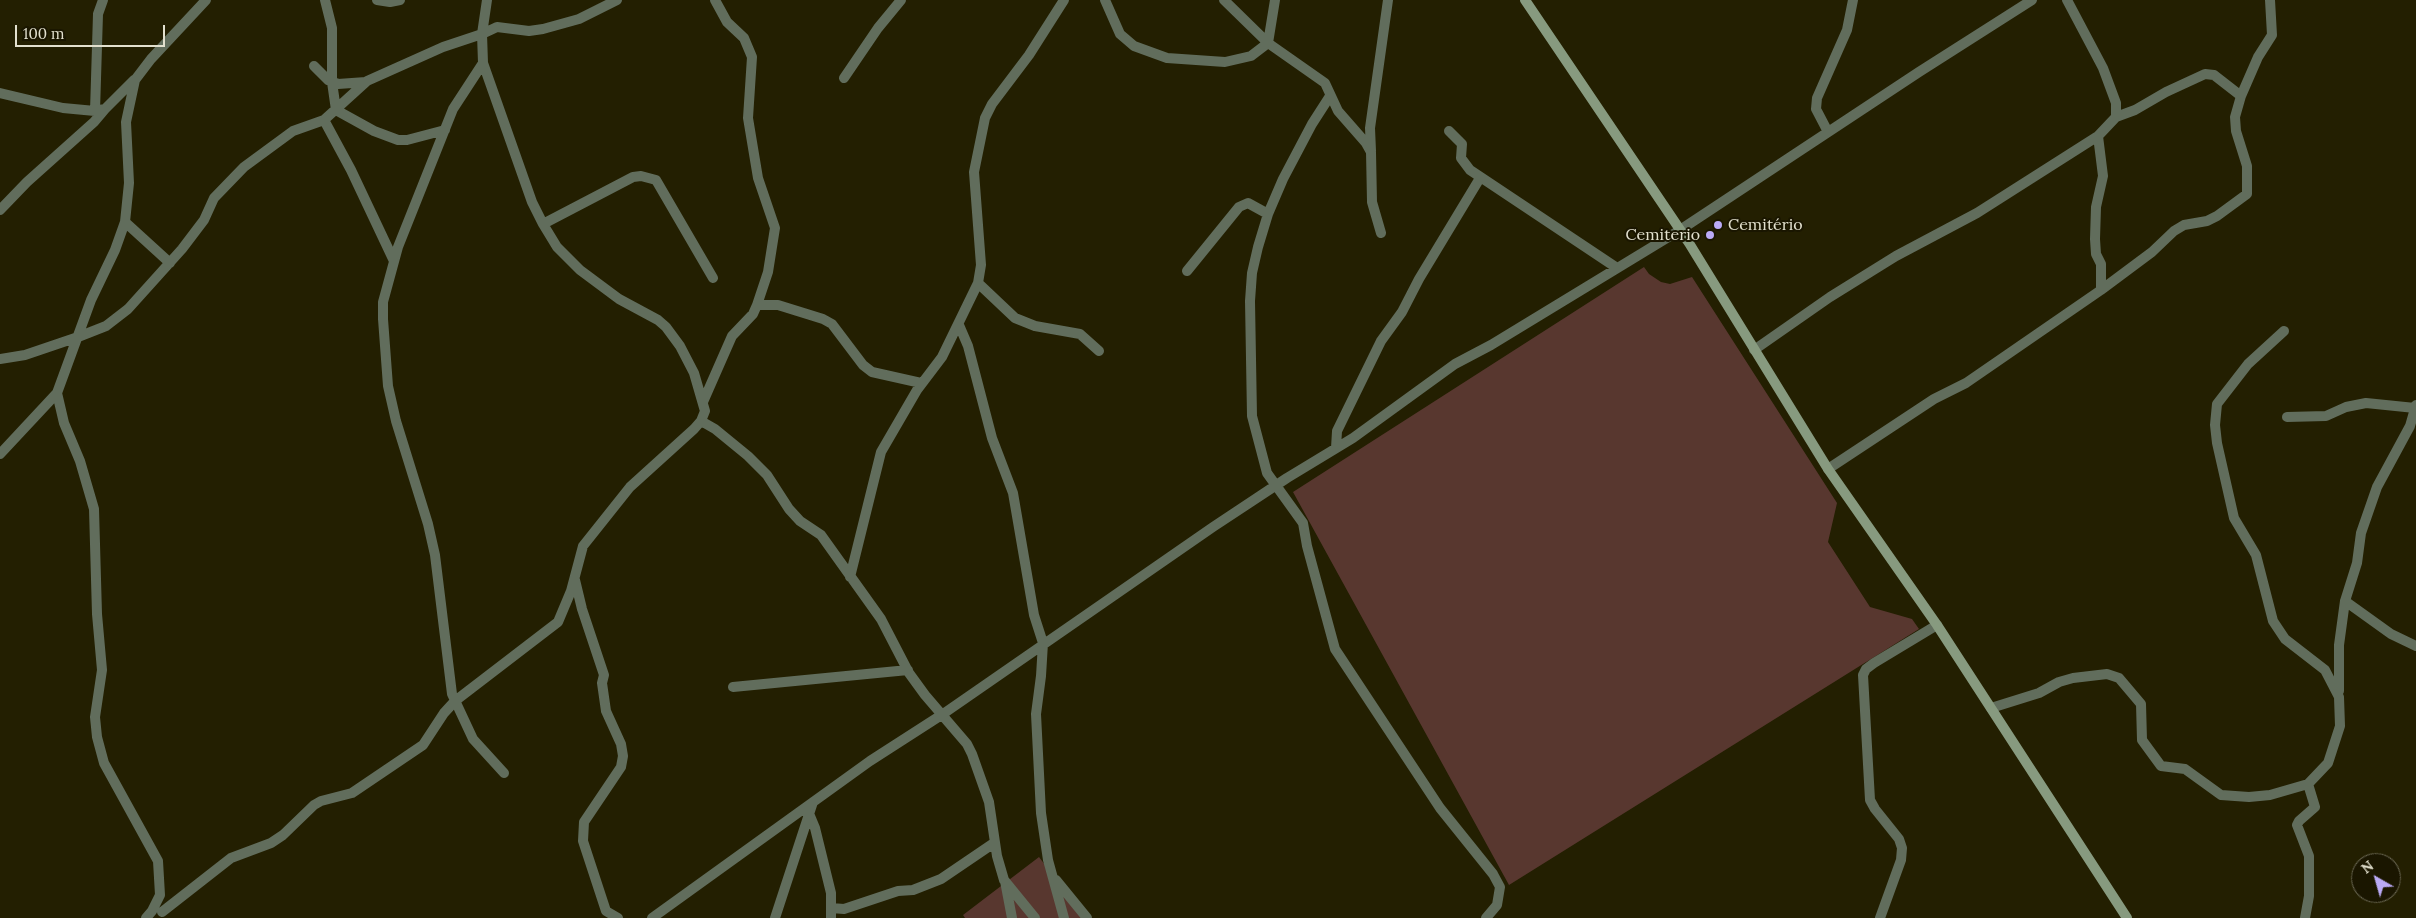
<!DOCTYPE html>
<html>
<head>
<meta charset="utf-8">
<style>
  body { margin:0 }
  #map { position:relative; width:2416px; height:918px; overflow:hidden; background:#231f01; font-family:Lora,serif }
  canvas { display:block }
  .north { position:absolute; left:2351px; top:853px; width:50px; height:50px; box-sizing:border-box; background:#1a1600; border:1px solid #6a6752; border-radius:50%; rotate:322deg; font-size:14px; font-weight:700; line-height:20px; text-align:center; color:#e2e0ce }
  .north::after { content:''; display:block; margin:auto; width:18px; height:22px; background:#baaaf6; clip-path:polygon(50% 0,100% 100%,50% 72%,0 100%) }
  .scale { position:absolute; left:15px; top:25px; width:150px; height:22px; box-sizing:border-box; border:2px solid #e2e0ce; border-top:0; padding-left:6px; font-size:15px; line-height:18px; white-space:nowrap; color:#e2e0ce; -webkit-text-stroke:4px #1a1600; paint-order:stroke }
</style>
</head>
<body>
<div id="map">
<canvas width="2416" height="918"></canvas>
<div class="north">N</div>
<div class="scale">100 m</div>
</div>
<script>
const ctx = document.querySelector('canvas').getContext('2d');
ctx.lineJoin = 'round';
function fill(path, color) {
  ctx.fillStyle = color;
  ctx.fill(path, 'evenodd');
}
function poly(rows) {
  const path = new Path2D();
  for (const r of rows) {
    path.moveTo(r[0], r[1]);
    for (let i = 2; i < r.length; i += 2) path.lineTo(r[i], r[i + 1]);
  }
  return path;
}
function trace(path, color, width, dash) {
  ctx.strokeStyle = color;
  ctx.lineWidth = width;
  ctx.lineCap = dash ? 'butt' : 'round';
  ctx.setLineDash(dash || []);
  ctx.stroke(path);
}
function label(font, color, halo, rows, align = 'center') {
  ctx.font = font + ' Lora,serif';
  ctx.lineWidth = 4;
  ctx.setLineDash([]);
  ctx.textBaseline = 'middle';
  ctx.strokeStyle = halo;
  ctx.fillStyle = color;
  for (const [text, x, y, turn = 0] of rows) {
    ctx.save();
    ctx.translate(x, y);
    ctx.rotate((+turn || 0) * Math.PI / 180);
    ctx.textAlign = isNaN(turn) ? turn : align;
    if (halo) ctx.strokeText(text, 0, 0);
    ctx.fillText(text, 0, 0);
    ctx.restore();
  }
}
fill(poly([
  [1644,267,1649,274,1661,282,1670,284,1692,277,1837,503,1828,542,1870,607,1912,619,1919,629,1509,885,1293,492],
  [1039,857,1086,918,965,918,963,915]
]), '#58372f');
trace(poly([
  [325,0,332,28,332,82,336,110,374,131,398,140,407,140,445,130],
  [377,0,390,2,400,0],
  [1105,0,1120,34,1134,46,1167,58,1225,62,1251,56,1268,43,1275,0],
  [1224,0,1268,43,1325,83,1338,111,1366,143,1371,152,1372,202,1381,233],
  [483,63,453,109,398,247,383,302,383,319,388,386,396,421,428,524,435,555,452,694,473,739,504,773],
  [314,66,328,80,338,84,366,82],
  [844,78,878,28,901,0],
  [0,93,63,108,95,111,105,109,134,80],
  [1330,96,1312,124,1283,179,1268,214,1258,247,1252,273,1250,301,1252,416,1267,473,1303,523,1307,546,1335,649,1440,808,1493,874,1500,887,1497,905,1486,918],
  [95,111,98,14,103,0],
  [2116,117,2135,110,2166,92,2205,74,2214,75,2241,96],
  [324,120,351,170,394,261],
  [1449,131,1462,144,1461,158,1470,170,1617,268],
  [1828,132,1816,109,1817,98,1847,30,1853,0],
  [1371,151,1370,128,1388,0],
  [0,210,27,182,94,122,105,109],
  [125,222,170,263],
  [543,224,633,177,641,176,656,180,713,278],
  [1187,271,1239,207,1248,203,1268,214],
  [978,283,1015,318,1035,326,1080,334,1099,351],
  [2101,290,2152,252,2174,231,2184,225,2207,221,2217,216,2247,194,2247,166,2236,131,2235,117,2241,96,2258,57,2272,35,2270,0],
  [757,305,778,305,823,319,832,324,863,365,872,372,921,383],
  [959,325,968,346,992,438,1013,493,1034,615,1043,643,1041,676,1036,714,1041,813,1048,860,1064,918],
  [1754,350,1830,297,1896,256,1977,213,2098,136],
  [0,359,25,355,78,337,106,326,128,309,182,249,204,220,214,198,244,167,293,131,324,120,367,81,443,47,482,34,497,27,529,31,543,29,579,19,617,0],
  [703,402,732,336,753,314,757,305,768,272,775,228,758,178,748,118,752,57,744,38,727,22,715,0],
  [2287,417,2326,416,2346,407,2366,403,2415,408],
  [701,421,715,429,748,456,767,475,789,509,800,521,821,535,881,619,909,673,925,695,967,744,972,754,989,802,997,856,1004,880,1035,918],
  [1336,448,1337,431,1381,341,1402,312,1419,279,1480,178],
  [0,454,57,393],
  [1828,469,1934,399,1966,383,2101,290,2101,264,2096,254,2095,239,2096,207,2103,176,2098,136,2116,117,2116,103,2103,68,2067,0],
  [850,577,881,452,917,390,942,357,978,283,981,265,974,172,985,118,992,104,1029,55,1064,0],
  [575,580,582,609,604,675,602,683,606,711,621,744,623,756,621,767,584,822,583,841,606,911,618,918],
  [2345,601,2391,634,2416,646],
  [733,687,908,670],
  [2339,691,2339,645,2345,601,2357,563,2361,533,2377,487,2410,426,2416,405],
  [1991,708,2039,693,2059,682,2073,678,2107,674,2119,678,2141,704,2142,740,2161,766,2185,769,2221,795,2249,797,2270,795,2308,784,2328,763,2340,726,2339,697,2325,670,2285,639,2273,621,2256,555,2234,518,2217,443,2215,425,2217,404,2248,364,2284,331],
  [810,816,815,828,831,893,831,918],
  [1056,880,1087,918],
  [1005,881,1012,918],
  [831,908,844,909,898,891,913,890,941,879,994,843],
  [162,912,231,858,271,843,283,835,314,805,321,801,352,793,423,745,444,713,455,701,558,622,571,591,583,546,630,487,694,429,701,421,705,411,694,373,680,346,666,327,658,320,619,299,580,270,557,247,543,224,532,202,483,63,482,34,487,0],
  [146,918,152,911,160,895,158,861,104,763,97,737,95,717,102,670,97,614,94,509,80,461,64,423,57,393,91,300,115,250,125,222,129,183,126,122,135,80,151,59,206,0],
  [652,918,870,761,943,714,1213,527,1287,478,1353,438,1455,364,1491,345,1680,230,1919,72,2032,0],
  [775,918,813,802],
  [1880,918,1901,860,1902,848,1899,839,1875,809,1870,800,1863,675,1866,669,1874,663,1937,625],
  [2305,918,2309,896,2309,856,2297,825,2299,821,2315,807,2308,784]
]), '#616d5c', 10);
trace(poly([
  [1525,0,1689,243,1828,469,1937,625,2127,918]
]), '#879a7f', 10);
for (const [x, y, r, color] of [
  [1718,225,5,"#baaaf6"],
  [1710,235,5,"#baaaf6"]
]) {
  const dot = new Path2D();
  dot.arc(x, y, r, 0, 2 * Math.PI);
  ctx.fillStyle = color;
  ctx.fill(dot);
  trace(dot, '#1a1600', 2);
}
label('16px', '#e2e0ce', '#1a1600', [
  ["Cemitério",1728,225],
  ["Cemiterio",1700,235,"right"]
], 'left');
</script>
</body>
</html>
